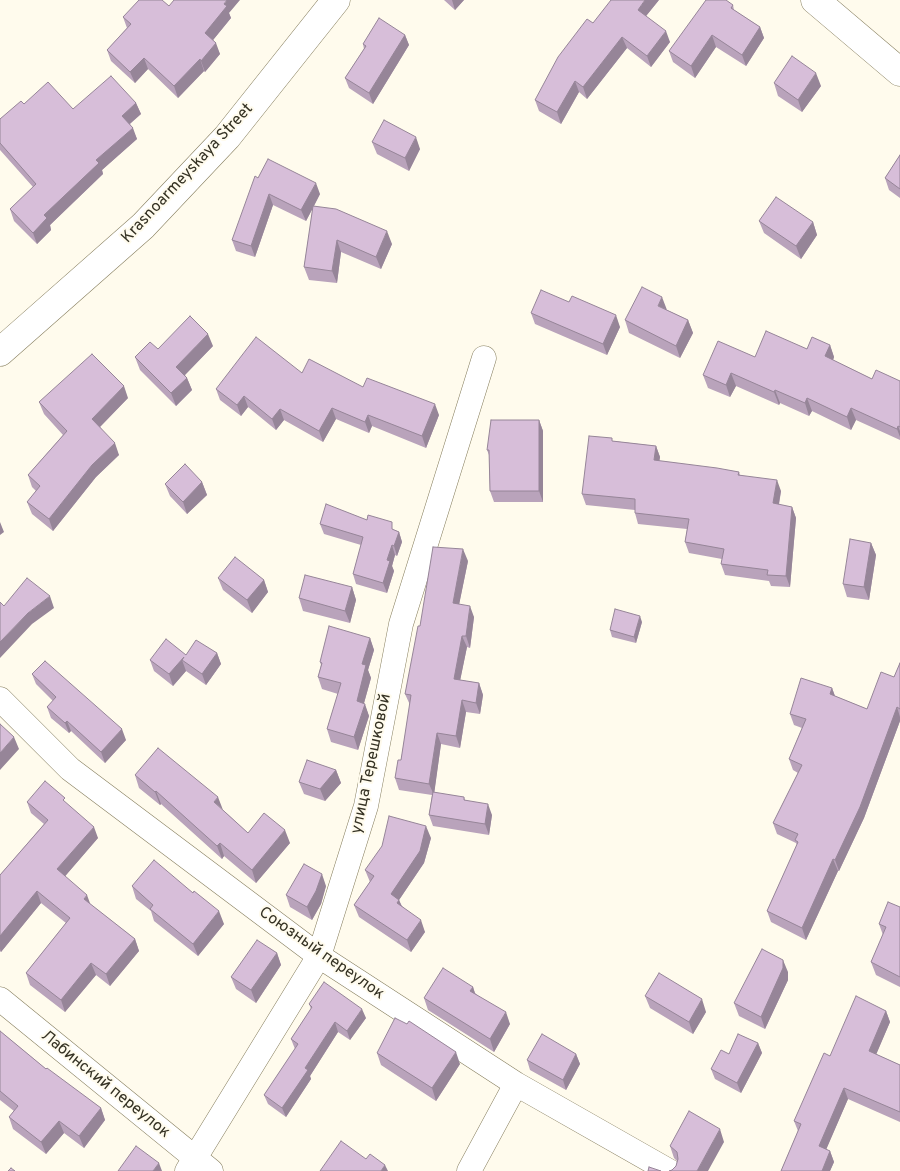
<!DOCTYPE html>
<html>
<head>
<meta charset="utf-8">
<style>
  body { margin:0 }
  canvas { display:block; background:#fffbed }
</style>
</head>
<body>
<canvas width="900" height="1171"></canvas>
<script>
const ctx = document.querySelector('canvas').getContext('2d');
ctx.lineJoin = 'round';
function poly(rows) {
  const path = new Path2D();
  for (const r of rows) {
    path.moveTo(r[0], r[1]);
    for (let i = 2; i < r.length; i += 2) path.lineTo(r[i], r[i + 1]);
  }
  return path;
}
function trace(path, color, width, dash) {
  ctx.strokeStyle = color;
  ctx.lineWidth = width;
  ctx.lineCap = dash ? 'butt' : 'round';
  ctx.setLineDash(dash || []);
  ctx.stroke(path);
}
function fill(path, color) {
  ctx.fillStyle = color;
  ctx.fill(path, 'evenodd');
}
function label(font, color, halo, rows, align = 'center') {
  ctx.font = font + ' Overpass,sans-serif';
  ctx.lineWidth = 4;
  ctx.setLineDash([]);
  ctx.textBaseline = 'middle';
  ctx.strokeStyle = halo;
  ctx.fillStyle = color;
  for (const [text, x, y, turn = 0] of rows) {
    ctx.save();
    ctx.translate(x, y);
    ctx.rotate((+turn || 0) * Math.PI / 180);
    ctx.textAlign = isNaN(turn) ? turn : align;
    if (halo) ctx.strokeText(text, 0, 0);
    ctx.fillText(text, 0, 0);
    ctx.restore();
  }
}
const minor = poly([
  [0,699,70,769,319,956,516,1084,669,1171],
  [0,999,211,1171],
  [187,1171,319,956,366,806,401,624,484,358],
  [469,1171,516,1084]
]);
const tertiary = poly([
  [0,352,143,226,227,137,336,0]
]);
const secondary = poly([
  [815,0,900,72]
]);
trace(minor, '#867e5e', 25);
trace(tertiary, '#867e5e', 29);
trace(secondary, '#867e5e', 29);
trace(minor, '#fff', 24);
trace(tertiary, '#fff', 28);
trace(secondary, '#fff', 28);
fill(poly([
  [444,0,464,0,455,10],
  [659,0,646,16,670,42,651,67,627,48,587,99,579,92,561,124,539,111,535,100,593,23],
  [733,5,734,10,760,27,764,38,746,66,716,47,695,78,673,62,669,51],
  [169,6,229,13,231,18,213,40,220,54,205,72,204,71,178,98,148,69,135,83,111,61,107,50,127,28,123,17],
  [405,35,409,45,373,104,349,88,345,78,364,49,363,44],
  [774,83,821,86,802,112,778,96],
  [136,103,141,114,130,124,137,139,102,170,103,174,50,225,51,230,37,244,14,221,10,209,33,187,0,150,0,119,24,104,73,109],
  [372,142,420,149,409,171,377,154],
  [900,155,900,198,889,190,885,178],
  [258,178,320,194,314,206,392,244,381,269,341,252,337,283,309,280,304,267,313,208,306,221,273,205,255,257,236,251,232,240],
  [759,221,813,222,817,235,801,259,764,233],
  [569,302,620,327,607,355,535,324,531,313],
  [667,310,688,320,693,333,680,358,629,333,625,320],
  [830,345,834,357,833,360,872,379,900,381,900,440,856,420,851,430,812,411,809,416,780,403,779,405,736,386,730,397,708,388,703,375,755,357],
  [213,346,185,375,187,378,192,390,176,406,140,370,135,357,158,349],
  [302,373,363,387,439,415,426,448,372,426,369,433,336,419,323,442,284,420,276,430,248,407,241,416,220,400,216,389],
  [128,398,100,427,119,455,96,477,53,531,32,514,27,502,36,491,32,487,28,475,63,435,44,414,39,402],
  [539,420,543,431,543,502,494,502,490,491,489,455,487,450],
  [613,441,656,446,660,457,659,461,739,472,740,475,781,491,779,505,792,507,796,518,790,587,771,586,769,581,725,575,721,564,722,559,689,553,685,542,687,529,638,524,635,513,635,510,586,505,582,494],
  [202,482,207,495,187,514,170,496,165,484],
  [320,524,395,530,399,532,402,542,397,556,395,555,392,566,394,571,387,593,356,584,353,574,361,545,324,534],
  [871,543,876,555,869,600,847,597,843,584],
  [468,561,459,604,474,617,470,648,467,647,460,680,479,683,483,695,480,714,466,712,460,748,441,744,434,793,464,797,465,800,492,815,489,835,433,826,429,815,432,795,399,790,395,778,401,760,410,705,405,694,420,626],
  [218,578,264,580,268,592,252,613,223,590],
  [352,587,356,600,350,623,303,611,299,598],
  [642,622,636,643,612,637,610,630],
  [370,638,374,650,368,670,371,678,364,703,369,716,358,750,331,742,327,729,338,694,322,689,318,677,321,665,320,662],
  [217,653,221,664,206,685,186,671,173,686,154,671,150,660,186,655],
  [900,663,900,721,864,818,839,871,838,871,806,940,771,922,767,911,797,845,796,843,777,834,773,823,798,773,793,770,789,759,802,728,794,725,790,714,832,688,835,696,867,709,894,677],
  [32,674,126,740,105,763,71,731,69,733,51,718,47,707,53,701,36,684],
  [336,770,341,783,325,801,304,794,299,782],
  [135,775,223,810,248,833,290,843,256,883,224,856,222,859,161,804,160,805,139,788],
  [27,802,67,804,98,838,65,876,90,904,135,939,139,951,110,986,96,975,65,1012,30,985,26,973,66,923,41,903,1,952,0,951,0,875,44,824,31,813],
  [431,838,424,863,399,900,402,906,425,932,411,952,359,917,354,905,370,882,365,870],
  [132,886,224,924,198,956,154,921,151,911,136,899],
  [326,886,321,904,312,920,290,907,286,895],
  [900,907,900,987,876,975,871,962,883,935,879,924],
  [277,953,281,965,256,1003,236,989,231,977],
  [788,972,788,980,765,1029,739,1016,734,1003],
  [473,987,475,993,510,1024,494,1052,428,1010,424,998],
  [645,996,706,1012,693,1034,650,1008],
  [309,1004,366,1018,350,1040,338,1032,310,1076,311,1079,286,1117,268,1104,264,1095,295,1049,291,1039,311,1009],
  [886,1011,890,1022,876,1054,900,1065,900,1122,848,1099,826,1149,830,1151,834,1162,830,1171,781,1171,798,1131,794,1121,830,1056],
  [0,1031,46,1069,101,1108,105,1120,84,1148,64,1133,46,1154,13,1129,9,1117,14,1111,0,1100],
  [758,1043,762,1053,741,1093,715,1079,711,1069,729,1054],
  [377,1053,460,1064,436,1101,381,1065],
  [576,1054,580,1064,566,1090,530,1070,527,1060],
  [724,1142,672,1170,676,1166,677,1161,674,1158,670,1146]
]), '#b9a3bb');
fill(poly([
  [227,0,240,0,229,13,231,18,209,45,205,33],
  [452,0,464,0,455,10],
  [645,0,659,0,642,21,638,10],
  [760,27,764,38,746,66,742,55],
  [666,31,670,42,651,67,647,56],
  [405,35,409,45,373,104,369,93],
  [712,35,716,47,695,78,691,66],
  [622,37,627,48,587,99,583,87],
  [216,43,220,54,205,72,201,61],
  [144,58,148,69,135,83,130,72],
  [200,59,204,71,178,98,174,86],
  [816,73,821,86,802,112,798,100],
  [575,81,579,92,561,124,557,112],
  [136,103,141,114,126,127,122,116],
  [133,128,137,139,102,170,103,174,50,225,51,230,37,244,33,233,44,215,96,160],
  [416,137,420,149,409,171,405,158],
  [316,183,320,194,306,221,301,210],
  [269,194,273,205,255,257,251,246],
  [813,222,817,235,801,259,796,246],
  [387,231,392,244,381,269,376,257],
  [337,240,341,252,337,283,332,271],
  [662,297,667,310,658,306],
  [616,315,620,327,607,355,603,344],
  [688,320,693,333,680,358,676,346],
  [208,334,213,346,181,379,176,367],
  [830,345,834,357,830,369,825,356],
  [731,373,736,386,730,397,726,385],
  [187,378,192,390,176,406,171,393],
  [124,386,128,398,96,431,92,419],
  [775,390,780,403,779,405,774,392],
  [244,396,248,407,241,416,237,405],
  [807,398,812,411,809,416,805,403],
  [435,404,439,415,426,448,422,436],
  [332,408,336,419,323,442,319,431],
  [851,408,856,420,851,430,847,417],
  [280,409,284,420,276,430,272,419],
  [368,415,372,426,369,433,365,422],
  [539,420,543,431,543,502,539,491],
  [898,426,900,431,900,437,897,429],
  [115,443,119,455,96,477,53,531,49,519,92,465],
  [656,446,660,457,658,471,654,460],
  [777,480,781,491,777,514,773,503],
  [202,482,207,495,187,514,183,502],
  [792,507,796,518,790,587,786,576],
  [0,522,4,532,0,535],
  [399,532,402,542,397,556,394,546],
  [871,543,876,555,869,600,864,587],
  [392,545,395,555,392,566,394,571,387,593,383,583,387,560],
  [463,549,468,561,457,615,453,603],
  [264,580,268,592,252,613,247,600],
  [352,587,356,600,350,623,345,611],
  [50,596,54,608,32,624,0,658,0,642,28,613],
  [470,606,474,617,470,648,466,636],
  [640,616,642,622,636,643,634,637],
  [462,636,467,647,458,691,454,679],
  [370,638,374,650,368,670,371,678,361,714,357,701,362,664],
  [217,653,221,664,206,685,202,674],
  [184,657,182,660,186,671,173,686,169,674],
  [479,683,483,695,480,714,476,703],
  [832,688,836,699,830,694],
  [462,700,466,712,460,748,456,736],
  [365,704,369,716,358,750,354,737],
  [897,707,900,717,900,721,864,818,839,871,835,860],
  [67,721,71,731,69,733,65,723],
  [122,729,126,740,105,763,101,752],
  [437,733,441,744,434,795,429,784],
  [14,737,19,749,0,770,0,753],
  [336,770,341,783,325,801,320,789],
  [156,791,161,804,160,805,155,792],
  [218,797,223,810,214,802],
  [488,804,492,815,489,835,485,824],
  [426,826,431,838,424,863,399,900,404,912,391,894],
  [94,827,98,838,61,881,57,869],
  [285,830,290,843,256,883,252,870],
  [220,843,224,856,222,859,217,846],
  [833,859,838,871,806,940,802,928],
  [322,874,326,886,321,904,312,920,307,907],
  [37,891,41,903,1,952,0,949,0,936],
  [87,895,91,906,84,899],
  [219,911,224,924,198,956,193,944],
  [421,920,425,932,411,952,407,940],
  [135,939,139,951,110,986,106,974],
  [277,953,281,965,256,1003,251,990],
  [783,960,788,972,788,980,765,1029,761,1017],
  [91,963,96,975,65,1012,61,1000],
  [473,987,477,1000,470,991],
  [702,999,706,1012,693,1034,689,1022],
  [362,1009,366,1018,350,1040,347,1031],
  [886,1011,890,1022,873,1062,869,1051],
  [506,1012,510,1024,494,1052,490,1039],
  [335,1022,338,1032,310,1076,311,1079,286,1117,282,1108,305,1068],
  [758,1043,762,1053,741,1093,737,1083],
  [456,1052,460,1064,436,1101,432,1088],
  [576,1054,580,1064,566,1090,563,1080],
  [844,1088,848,1099,823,1157,819,1146],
  [101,1108,105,1120,84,1148,79,1136],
  [59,1121,64,1133,46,1154,41,1142],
  [720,1129,724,1142,708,1171,697,1171],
  [830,1151,834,1162,830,1171,822,1171],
  [159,1163,162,1171,153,1171],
  [385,1165,388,1171,381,1171]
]), '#968598');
const building = poly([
  [139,0,162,0,169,6,174,0,227,0,224,4,227,6,205,33,216,43,201,61,200,59,174,86,144,58,130,72,107,50,131,24,123,17,139,0],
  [611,0,645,0,638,10,666,31,647,56,622,37,583,87,575,81,557,112,535,100,558,57,587,19,593,23,611,0],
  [706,0,726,0,733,5,731,8,760,27,742,55,712,35,691,66,669,51,706,0],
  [379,18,405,35,369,93,345,78,366,46,363,44,379,18],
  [792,56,816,73,798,100,774,83,792,56],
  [111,76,136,103,122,116,133,128,96,160,99,163,44,215,47,218,33,233,10,209,36,184,0,143,0,119,21,101,24,104,48,82,73,109,111,76],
  [384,120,416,137,405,158,372,142,384,120],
  [900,155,900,189,885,178,900,155],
  [268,159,316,183,301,210,269,194,251,246,232,240,255,176,258,178,268,159],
  [776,197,813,222,796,246,759,221,776,197],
  [313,206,336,209,387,231,376,257,337,240,332,271,304,267,313,206],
  [642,287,662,297,658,306,688,320,676,346,625,320,642,287],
  [541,290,569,302,572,296,616,315,603,344,531,313,541,290],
  [190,316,208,334,176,367,187,378,171,393,135,357,150,342,158,349,190,316],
  [766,331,807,349,812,337,830,345,825,356,872,379,876,370,900,381,900,427,898,426,897,429,851,408,847,417,807,398,805,403,775,390,774,392,731,373,726,385,703,375,718,341,755,357,766,331],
  [256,337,302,373,309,359,363,387,367,378,435,404,422,436,368,415,365,422,332,408,319,431,280,409,272,419,244,396,237,405,216,389,256,337],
  [92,354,124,386,92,419,115,443,92,465,49,519,27,502,40,486,28,475,67,431,39,402,92,354],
  [491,420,539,420,539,491,490,491,489,450,487,450,491,420],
  [589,436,612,438,612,441,656,446,654,460,717,468,739,472,738,475,777,480,773,503,792,507,786,576,767,575,768,570,721,564,724,549,685,542,689,519,635,513,635,499,582,494,589,436],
  [185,464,202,482,183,502,165,484,185,464],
  [326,504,367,520,368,515,392,522,392,529,399,532,394,546,392,545,387,560,390,561,383,583,353,574,363,537,320,524,326,504],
  [850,539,871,543,864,587,843,584,850,539],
  [433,547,463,549,453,603,470,606,466,636,462,636,454,679,479,683,476,703,462,700,456,736,437,733,429,784,395,778,398,760,401,760,411,695,405,694,418,626,420,626,433,547],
  [235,557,264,580,247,600,218,578,235,557],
  [305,575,352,587,345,611,299,598,305,575],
  [27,578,50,596,28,613,0,642,0,602,4,606,27,578],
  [615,609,640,616,634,637,610,630,615,609],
  [329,626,370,638,362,664,366,665,357,701,365,704,354,737,327,729,341,683,318,677,322,663,320,662,329,626],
  [166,639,186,655,196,640,217,653,202,674,182,660,184,657,169,674,150,660,166,639],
  [45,661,122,729,101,752,67,721,65,723,47,707,56,697,32,674,45,661],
  [900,663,900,709,897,707,860,807,835,860,833,859,802,928,767,911,798,842,795,840,798,834,773,823,802,765,789,759,806,719,790,714,801,678,832,688,830,694,867,709,881,672,894,677,900,663],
  [0,724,14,737,0,753,0,724],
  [158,748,218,797,214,802,248,833,264,813,285,830,252,870,220,843,217,846,156,791,155,792,135,775,158,748],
  [307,760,336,770,320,789,299,782,307,760],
  [45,781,65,798,63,800,94,827,57,869,87,895,84,899,135,939,106,974,91,963,61,1000,26,973,70,918,37,891,0,936,0,875,48,820,27,802,45,781],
  [433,792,464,797,464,800,488,804,485,824,429,815,433,792],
  [389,816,426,826,420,851,391,894,399,900,397,903,421,920,407,940,354,905,374,876,365,870,382,846,389,816],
  [154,860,193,893,194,891,219,911,193,944,150,909,153,905,132,886,154,860],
  [304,864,322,874,316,891,307,907,286,895,304,864],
  [888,902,900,907,900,977,871,962,886,927,879,924,888,902],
  [257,940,277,953,251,990,231,977,257,940],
  [762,949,783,960,783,968,761,1017,734,1003,762,949],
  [443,968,473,987,470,991,506,1012,490,1039,424,998,443,968],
  [659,973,702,999,689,1022,645,996,659,973],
  [324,982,362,1009,347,1031,335,1022,305,1068,308,1070,282,1108,264,1095,298,1044,291,1039,312,1007,309,1004,324,982],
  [856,996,886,1011,869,1051,900,1065,900,1112,844,1088,819,1146,830,1151,822,1171,781,1171,801,1124,794,1121,824,1053,830,1056,856,996],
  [395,1018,407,1024,409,1021,456,1052,432,1088,377,1053,395,1018],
  [0,1031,46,1069,47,1068,101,1108,79,1136,59,1121,41,1142,9,1117,18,1106,0,1091,0,1031],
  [542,1034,576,1054,563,1080,527,1060,542,1034],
  [738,1034,758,1043,737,1083,711,1069,721,1050,729,1054,738,1034],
  [689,1111,720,1129,697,1171,669,1171,672,1170,676,1166,678,1159,677,1152,670,1146,689,1111],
  [341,1141,366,1159,370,1154,385,1165,381,1171,320,1171,341,1141],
  [136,1146,159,1163,153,1171,118,1171,136,1146],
  [649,1167,661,1171,648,1171,649,1167],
  [11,1168,15,1171,8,1171,11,1168]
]);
fill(building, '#d7bed9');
trace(building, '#968598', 1);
label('16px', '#353224', '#fffbed', [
  ["Krasnoarmeyskaya Street",188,174,-47],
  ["улица Терешковой",372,764,-78],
  ["Союзный переулок",321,954,35],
  ["Лабинский переулок",105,1085,39]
]);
</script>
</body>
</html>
